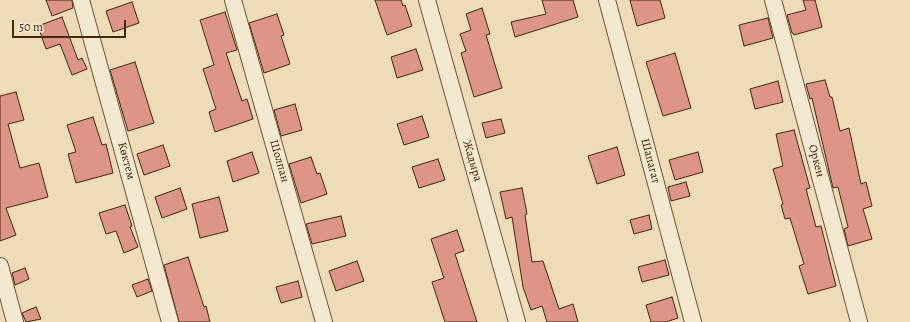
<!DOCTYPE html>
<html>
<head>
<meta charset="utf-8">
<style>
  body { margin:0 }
  #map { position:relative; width:910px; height:322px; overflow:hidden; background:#eddcb7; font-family:Alegreya,serif }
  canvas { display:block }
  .scale { position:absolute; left:12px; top:20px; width:114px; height:18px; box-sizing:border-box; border:2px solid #45270c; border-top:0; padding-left:5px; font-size:12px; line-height:14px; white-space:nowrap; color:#45270c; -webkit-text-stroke:3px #f3e8d0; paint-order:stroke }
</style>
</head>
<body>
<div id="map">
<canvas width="910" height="322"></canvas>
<div class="scale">50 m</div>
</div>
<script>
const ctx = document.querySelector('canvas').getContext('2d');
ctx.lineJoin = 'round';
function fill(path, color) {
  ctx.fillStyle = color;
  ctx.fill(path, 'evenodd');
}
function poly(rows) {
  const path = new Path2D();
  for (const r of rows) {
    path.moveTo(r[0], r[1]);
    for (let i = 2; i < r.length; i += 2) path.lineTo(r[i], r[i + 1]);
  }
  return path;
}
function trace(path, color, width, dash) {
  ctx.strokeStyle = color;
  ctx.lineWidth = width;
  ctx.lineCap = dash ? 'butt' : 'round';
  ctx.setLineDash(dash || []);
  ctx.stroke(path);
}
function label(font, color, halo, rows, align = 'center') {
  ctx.font = font + ' Alegreya,serif';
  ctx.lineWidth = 3;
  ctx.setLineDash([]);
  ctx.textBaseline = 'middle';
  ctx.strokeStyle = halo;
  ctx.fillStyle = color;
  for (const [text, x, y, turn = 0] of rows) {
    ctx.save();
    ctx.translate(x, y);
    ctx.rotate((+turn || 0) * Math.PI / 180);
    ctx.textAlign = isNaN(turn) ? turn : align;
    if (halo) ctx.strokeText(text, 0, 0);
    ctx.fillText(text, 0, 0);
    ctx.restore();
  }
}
const building = poly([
  [46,0,72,0,73,8,52,16,46,0],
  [375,0,401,0,403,6,405,5,412,26,387,35,375,0],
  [542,0,573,0,578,17,515,37,511,22,546,14,542,0],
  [630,0,660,0,665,18,637,26,630,0],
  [803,0,815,0,822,27,794,35,793,33,792,33,787,15,806,10,803,0],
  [132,2,139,23,113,32,106,11,132,2],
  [482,8,490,34,486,35,502,88,474,97,461,53,466,51,460,34,471,30,466,14,482,8],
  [225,12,237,50,226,53,242,101,247,99,253,119,215,132,209,112,216,109,203,69,214,65,200,20,225,12],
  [277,14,284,35,281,36,290,64,264,73,249,23,277,14],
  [62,17,78,60,82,58,87,69,72,75,60,44,46,49,38,26,62,17],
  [768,18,773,38,744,46,739,25,768,18],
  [416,49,423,70,397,78,391,57,416,49],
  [675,53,691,108,663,116,646,62,675,53],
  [135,62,154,123,128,131,110,70,135,62],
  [825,80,830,97,832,97,840,131,849,128,861,184,866,182,872,206,863,209,872,239,848,246,844,229,848,227,838,187,833,188,812,98,810,99,806,84,825,80],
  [778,81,783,102,755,109,750,89,778,81],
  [16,92,24,120,8,124,20,168,39,163,48,197,6,208,16,235,0,241,0,96,16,92],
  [295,104,302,130,281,136,274,110,295,104],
  [422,116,429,137,404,145,397,124,422,116],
  [93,117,102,145,106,144,113,173,76,183,68,154,76,152,67,125,93,117],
  [501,119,505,133,486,138,482,123,501,119],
  [794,130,810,188,806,189,816,227,821,226,836,286,808,294,799,266,804,264,790,218,785,219,781,205,783,204,773,169,783,166,776,134,794,130],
  [163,145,170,166,144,175,137,154,163,145],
  [617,147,625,175,597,184,588,156,617,147],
  [252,152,259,173,233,182,227,161,252,152],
  [698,152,703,172,675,180,669,160,698,152],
  [311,157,317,174,320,173,327,194,301,203,289,164,311,157],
  [438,159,445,180,419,188,412,167,438,159],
  [686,182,690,196,671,201,668,187,686,182],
  [180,188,187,209,162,218,155,197,180,188],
  [522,188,527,214,525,215,532,262,543,261,559,309,573,304,578,322,547,322,542,306,531,310,523,287,512,217,506,219,500,192,522,188],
  [219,197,228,231,200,238,192,204,219,197],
  [125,205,132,226,130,227,138,247,124,253,116,231,106,234,99,213,125,205],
  [649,215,652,229,634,234,630,220,649,215],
  [341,216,346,236,312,244,306,224,341,216],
  [457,230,464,251,455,254,477,322,445,322,432,282,444,278,431,239,457,230],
  [188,257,204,307,206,306,210,322,179,322,164,265,188,257],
  [665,260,669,275,642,282,638,267,665,260],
  [357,261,364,281,336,291,329,271,357,261],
  [25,268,29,279,15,285,12,273,25,268],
  [148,279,152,291,137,297,132,285,148,279],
  [298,281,302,297,281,303,276,287,298,281],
  [672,297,678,318,666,322,651,322,646,305,672,297],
  [36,307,41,319,26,322,22,313,36,307]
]);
fill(building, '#dc9587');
trace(building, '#45270c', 1);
const minor = poly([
  [81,0,170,322],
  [233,0,324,322],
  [427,0,517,322],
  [607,0,693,322],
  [773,0,859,322],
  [0,266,15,322]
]);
trace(minor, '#6f5437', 18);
trace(minor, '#f3e8d0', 16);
label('12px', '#45270c', '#f3e8d0', [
  ["Көктем",126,161,75],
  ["Шолпан",279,161,74],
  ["Жадыра",472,161,74],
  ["Шапагат",650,161,75],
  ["Оркен",816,161,75]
]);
</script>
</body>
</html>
